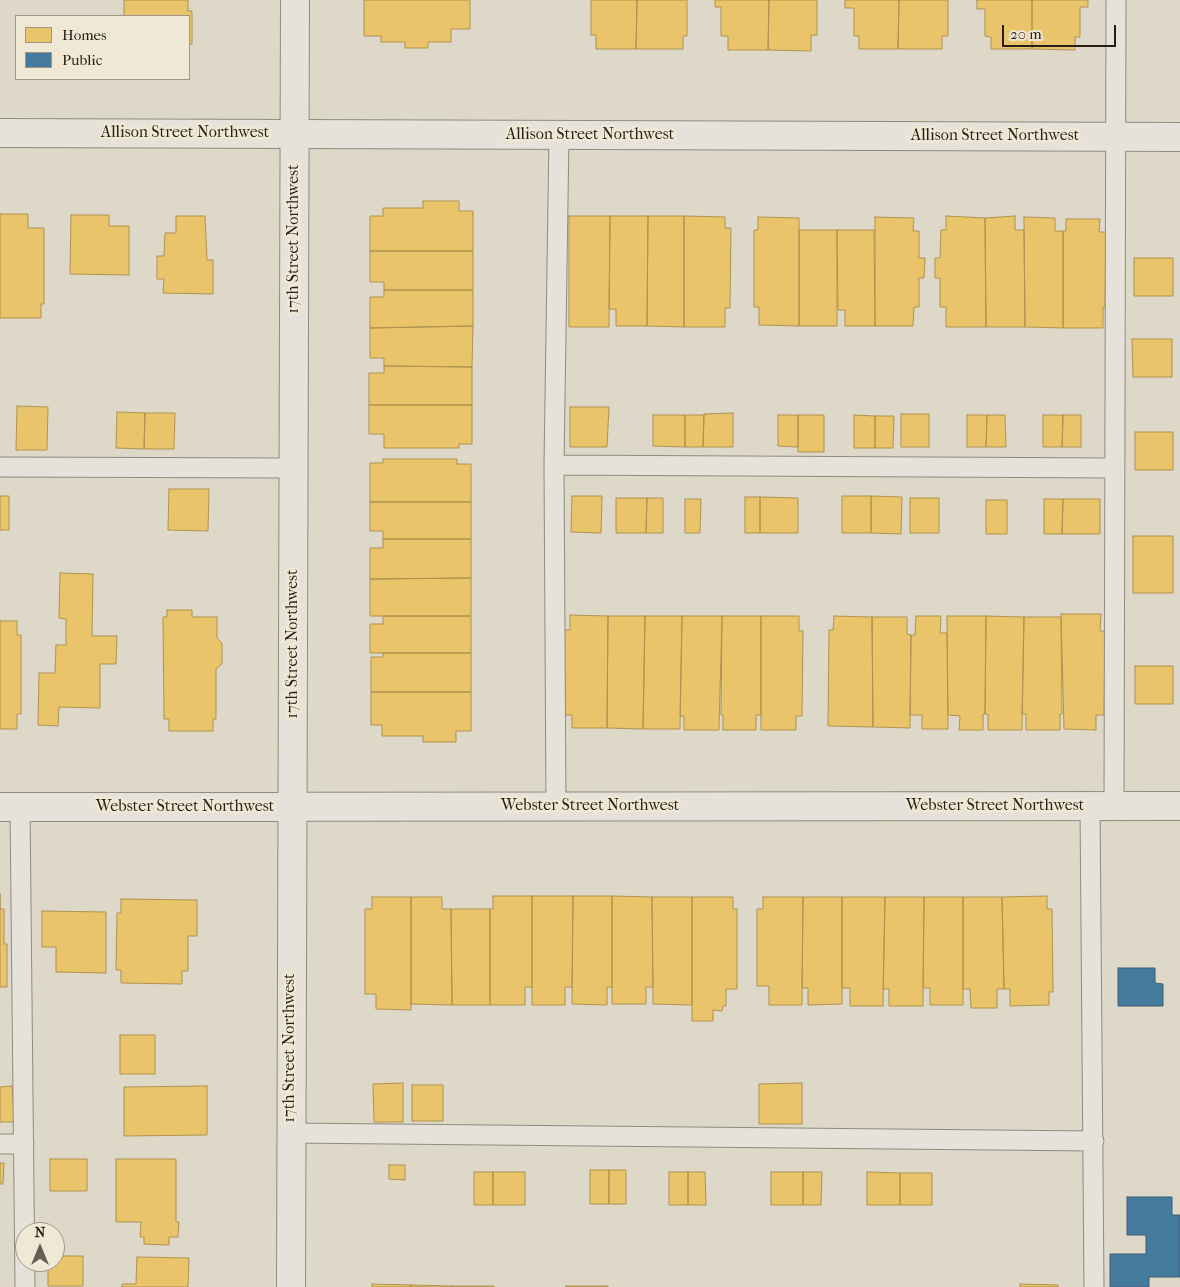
<!DOCTYPE html>
<html>
<head>
<meta charset="utf-8">
<style>
  body { margin:0 }
  #map { position:relative; width:1180px; height:1287px; overflow:hidden; background:#ddd8c7; font-family:"IM FELL French Canon",serif }
  canvas { display:block }
  .legend { position:absolute; left:15px; top:15px; width:175px; height:65px; box-sizing:border-box; background:#efe8d5; border:1px solid #9f9689; margin:0; padding:6px 9px; list-style:none; font-size:15px; color:#281c16 }
  .legend li { display:flex; align-items:center; gap:10px; height:25px }
  .legend b { width:25px; border:1px solid #9f9689 }
  .north { position:absolute; left:15px; top:1222px; width:50px; height:50px; box-sizing:border-box; background:#efe8d5; border:1px solid #9f9689; border-radius:50%; rotate:0deg; font-size:14px; font-weight:700; line-height:20px; text-align:center; color:#281c16 }
  .north::after { content:''; display:block; margin:auto; width:18px; height:22px; background:#675e54; clip-path:polygon(50% 0,100% 100%,50% 72%,0 100%) }
  .scale { position:absolute; left:1002px; top:25px; width:114px; height:22px; box-sizing:border-box; border:2px solid #281c16; border-top:0; padding-left:6px; font-size:15px; line-height:18px; white-space:nowrap; color:#281c16; -webkit-text-stroke:4px #efe8d5; paint-order:stroke }
</style>
</head>
<body>
<div id="map">
<canvas width="1180" height="1287"></canvas>
<ul class="legend">
<li><b style="height:14px;background:#e9c46a"></b>Homes</li>
<li><b style="height:14px;background:#457b9d"></b>Public</li>
</ul>
<div class="north">N</div>
<div class="scale">20 m</div>
</div>
<script>
const ctx = document.querySelector('canvas').getContext('2d');
ctx.lineJoin = 'round';
function fill(path, color) {
  ctx.fillStyle = color;
  ctx.fill(path, 'evenodd');
}
function poly(rows) {
  const path = new Path2D();
  for (const r of rows) {
    path.moveTo(r[0], r[1]);
    for (let i = 2; i < r.length; i += 2) path.lineTo(r[i], r[i + 1]);
  }
  return path;
}
function trace(path, color, width, dash) {
  ctx.strokeStyle = color;
  ctx.lineWidth = width;
  ctx.lineCap = dash ? 'butt' : 'round';
  ctx.setLineDash(dash || []);
  ctx.stroke(path);
}
function label(font, color, halo, rows, align = 'center') {
  ctx.font = font + ' "IM FELL French Canon",serif';
  ctx.lineWidth = 5;
  ctx.setLineDash([]);
  ctx.textBaseline = 'middle';
  ctx.strokeStyle = halo;
  ctx.fillStyle = color;
  for (const [text, x, y, turn = 0] of rows) {
    ctx.save();
    ctx.translate(x, y);
    ctx.rotate((+turn || 0) * Math.PI / 180);
    ctx.textAlign = isNaN(turn) ? turn : align;
    if (halo) ctx.strokeText(text, 0, 0);
    ctx.fillText(text, 0, 0);
    ctx.restore();
  }
}
const homes = poly([
  [124,0,188,0,188,11,192,11,192,44,189,44,189,16,124,16,124,0],
  [364,0,470,0,470,29,451,29,451,42,428,42,428,48,405,48,405,42,381,42,381,36,364,36,364,0],
  [591,0,637,0,636,49,596,49,596,35,591,35,591,0],
  [637,0,687,0,687,36,683,36,683,49,636,49,637,0],
  [715,0,769,0,768,50,728,50,728,36,721,36,721,7,715,7,715,0],
  [769,0,817,0,817,35,811,35,811,51,768,50,769,0],
  [845,0,899,0,898,49,859,49,859,36,854,36,854,8,845,8,845,0],
  [899,0,948,0,948,36,942,36,942,49,898,49,899,0],
  [977,0,1032,0,1032,49,991,49,991,37,985,36,985,9,977,9,977,0],
  [1032,0,1088,0,1088,7,1080,7,1080,37,1075,37,1075,50,1032,49,1032,0],
  [423,201,459,201,459,211,473,211,473,251,370,251,370,216,383,216,383,208,423,208,423,201],
  [0,214,28,214,28,228,44,228,44,304,41,304,41,318,0,318,0,214],
  [71,215,109,215,109,226,129,226,129,275,70,274,71,215],
  [176,216,205,216,207,260,213,260,213,294,163,293,164,279,157,279,157,256,164,256,165,233,176,233,176,216],
  [569,216,610,216,609,327,569,327,569,216],
  [610,216,648,216,647,326,616,326,616,309,609,309,610,216],
  [648,216,684,216,684,327,647,326,648,216],
  [684,216,725,217,725,228,731,228,730,308,725,308,725,327,684,327,684,216],
  [946,216,985,218,986,327,946,327,946,307,940,307,940,278,935,278,935,258,940,258,941,230,946,230,946,216],
  [1015,216,1015,230,1024,230,1025,327,986,327,985,218,1015,216],
  [758,217,799,218,799,326,759,325,759,307,754,307,754,230,758,230,758,217],
  [875,217,914,218,913,231,919,231,919,258,925,258,924,278,919,278,919,307,914,307,913,326,875,326,875,217],
  [1024,217,1055,218,1055,231,1063,231,1063,328,1025,327,1024,217],
  [1066,219,1100,219,1099,232,1106,232,1105,307,1103,307,1103,328,1063,328,1063,231,1066,231,1066,219],
  [799,230,837,230,837,326,799,326,799,230],
  [837,230,874,230,875,326,845,326,845,310,838,310,837,230],
  [370,251,473,251,473,290,384,290,384,282,370,282,370,251],
  [1134,258,1173,258,1173,296,1134,296,1134,258],
  [384,290,473,290,473,326,370,328,370,297,384,297,384,290],
  [473,326,472,367,384,366,384,358,370,358,370,328,473,326],
  [1132,339,1172,339,1172,377,1133,377,1132,339],
  [384,366,472,367,472,405,369,405,369,373,384,373,384,366],
  [369,405,472,405,472,444,459,444,459,448,384,448,384,434,369,434,369,405],
  [17,406,48,407,47,450,16,450,17,406],
  [570,407,609,407,607,447,570,447,570,407],
  [117,412,145,413,144,449,116,448,117,412],
  [145,413,175,413,174,449,144,449,145,413],
  [733,413,733,447,703,447,704,414,733,413],
  [901,414,929,414,929,447,901,447,901,414],
  [653,415,685,415,685,447,653,446,653,415],
  [685,415,704,415,703,447,685,447,685,415],
  [778,415,798,415,798,447,778,446,778,415],
  [798,415,824,415,824,452,798,452,798,415],
  [854,415,875,416,875,448,854,448,854,415],
  [967,415,987,415,986,447,967,447,967,415],
  [987,415,1005,415,1006,447,986,447,987,415],
  [1043,415,1063,415,1062,447,1043,447,1043,415],
  [1063,415,1081,415,1081,447,1062,447,1063,415],
  [875,416,894,416,893,448,875,448,875,416],
  [1135,432,1173,432,1173,470,1135,470,1135,432],
  [383,459,457,459,457,464,471,464,471,502,370,502,370,463,383,463,383,459],
  [169,489,209,489,208,531,168,530,169,489],
  [0,496,9,496,9,530,0,530,0,496],
  [572,496,602,496,601,533,571,532,572,496],
  [842,496,871,496,871,533,842,533,842,496],
  [871,496,902,497,901,534,871,533,871,496],
  [745,497,760,497,760,533,745,533,745,497],
  [760,497,798,498,798,533,760,533,760,497],
  [616,498,647,498,646,533,616,533,616,498],
  [647,498,663,498,663,533,646,533,647,498],
  [910,498,939,498,939,533,910,533,910,498],
  [685,499,701,499,700,533,685,533,685,499],
  [1044,499,1063,499,1062,534,1044,534,1044,499],
  [1063,499,1100,499,1100,534,1062,534,1063,499],
  [986,500,1007,500,1007,534,986,534,986,500],
  [370,502,471,502,471,539,383,539,383,531,370,531,370,502],
  [1133,536,1173,536,1173,593,1133,593,1133,536],
  [383,539,471,539,471,578,370,579,370,548,383,548,383,539],
  [60,573,93,574,92,636,117,636,116,664,100,664,100,708,59,707,58,726,38,725,39,673,55,673,56,645,66,645,66,619,59,618,60,573],
  [471,578,471,616,370,616,370,579,471,578],
  [167,610,192,610,192,617,217,617,217,638,222,643,222,664,216,669,216,719,213,719,213,731,169,731,169,719,164,719,163,617,167,617,167,610],
  [1061,614,1101,614,1100,631,1105,631,1104,715,1096,715,1096,730,1064,729,1061,614],
  [570,615,608,616,607,728,572,728,572,715,564,715,564,630,570,630,570,615],
  [383,616,471,616,471,653,370,653,370,624,383,624,383,616],
  [608,616,645,616,643,729,607,728,608,616],
  [645,616,682,616,680,729,643,729,645,616],
  [682,616,722,616,719,730,684,730,684,716,680,716,682,616],
  [722,616,761,616,761,715,756,715,756,730,723,730,723,715,721,715,722,616],
  [761,616,799,616,799,631,803,631,802,716,796,716,796,730,761,730,761,616],
  [834,616,872,617,873,727,828,726,829,630,833,630,834,616],
  [916,616,941,616,940,633,947,633,948,729,922,729,922,715,910,715,911,635,915,635,916,616],
  [947,616,986,616,985,714,983,714,983,730,959,730,960,716,948,715,947,616],
  [986,616,1024,617,1022,730,988,730,988,714,985,714,986,616],
  [872,617,907,617,907,634,911,635,910,728,873,727,872,617],
  [1024,617,1061,617,1062,714,1060,714,1060,730,1026,730,1026,714,1022,714,1024,617],
  [0,621,17,621,17,635,21,635,21,714,17,714,17,729,0,729,0,621],
  [383,653,471,653,471,692,371,692,371,657,383,657,383,653],
  [1135,666,1173,666,1173,704,1135,704,1135,666],
  [371,692,471,692,471,731,456,731,456,742,423,742,423,736,382,736,382,725,371,725,371,692],
  [0,894,0,909,4,909,4,944,7,944,7,987,0,987,0,894],
  [493,896,532,896,532,987,525,987,525,1005,490,1005,490,909,493,909,493,896],
  [532,896,573,896,572,987,565,987,565,1005,532,1005,532,896],
  [573,896,612,896,612,987,607,987,607,1005,572,1004,573,896],
  [612,896,652,897,653,987,646,987,646,1004,612,1004,612,896],
  [1047,896,1047,909,1052,909,1053,992,1049,992,1049,1005,1010,1006,1010,989,1004,989,1002,897,1047,896],
  [372,897,411,897,411,1010,376,1009,376,994,365,994,365,909,372,909,372,897],
  [411,897,442,897,442,909,451,909,452,1005,411,1004,411,897],
  [652,897,692,897,692,1005,653,1004,652,897],
  [692,897,733,897,733,909,737,909,737,989,726,989,726,1006,723,1006,722,1011,713,1010,713,1021,692,1021,692,897],
  [763,897,803,897,802,1005,769,1005,769,986,757,986,757,909,763,909,763,897],
  [803,897,842,897,842,1004,808,1005,808,988,802,988,803,897],
  [842,897,885,897,883,1006,850,1006,850,988,842,988,842,897],
  [885,897,924,897,923,1006,889,1006,889,989,883,989,885,897],
  [924,897,963,897,963,1005,930,1005,930,988,923,988,924,897],
  [963,897,1002,897,1004,989,997,989,997,1008,971,1008,970,989,963,989,963,897],
  [121,899,197,900,197,936,188,936,188,971,182,971,182,984,121,983,121,970,116,970,117,913,121,913,121,899],
  [451,909,490,909,490,1005,452,1005,451,909],
  [42,911,106,912,106,973,56,972,56,947,42,947,42,911],
  [120,1035,155,1035,155,1074,120,1074,120,1035],
  [403,1083,403,1122,374,1122,373,1084,403,1083],
  [802,1083,802,1124,759,1124,759,1084,802,1083],
  [412,1085,443,1085,443,1121,412,1121,412,1085],
  [12,1086,15,1122,0,1122,0,1087,12,1086],
  [207,1086,207,1135,124,1136,124,1087,207,1086],
  [50,1159,87,1159,87,1191,50,1191,50,1159],
  [116,1159,176,1159,176,1222,179,1222,178,1237,169,1237,169,1245,144,1244,144,1237,140,1237,141,1222,116,1222,116,1159],
  [0,1163,4,1163,3,1184,0,1184,0,1163],
  [389,1165,405,1165,405,1180,389,1179,389,1165],
  [590,1170,609,1170,609,1204,590,1204,590,1170],
  [609,1170,626,1170,626,1204,609,1204,609,1170],
  [474,1172,493,1172,493,1205,474,1205,474,1172],
  [493,1172,525,1172,525,1205,493,1205,493,1172],
  [669,1172,688,1172,688,1205,669,1205,669,1172],
  [688,1172,705,1172,706,1205,688,1205,688,1172],
  [771,1172,803,1172,803,1205,771,1205,771,1172],
  [803,1172,822,1172,821,1205,803,1205,803,1172],
  [867,1172,900,1173,900,1205,867,1205,867,1172],
  [900,1173,932,1173,932,1205,900,1205,900,1173],
  [55,1256,83,1256,83,1286,48,1286,48,1262,55,1262,55,1256],
  [137,1257,189,1258,188,1287,122,1287,122,1284,136,1284,137,1257],
  [372,1284,411,1285,411,1287,372,1287,372,1284],
  [1020,1284,1058,1285,1058,1287,1020,1287,1020,1284],
  [411,1285,452,1286,452,1287,411,1287,411,1285],
  [452,1286,494,1286,494,1287,452,1287,452,1286],
  [566,1286,608,1286,608,1287,566,1287,566,1286]
]);
fill(homes, '#e9c46a');
trace(homes, '#af9251', 1);
const public = poly([
  [1118,968,1155,968,1155,983,1163,984,1163,1006,1118,1006,1118,968],
  [1127,1197,1172,1197,1172,1215,1180,1215,1180,1277,1149,1277,1149,1287,1110,1287,1110,1254,1146,1254,1146,1235,1127,1235,1127,1197]
]);
fill(public, '#457b9d');
trace(public, '#3c5e74', 1);
const service = poly([
  [559,135,554,465,1115,468],
  [554,465,556,806],
  [0,467,293,468],
  [1090,806,1094,1287],
  [1114,806,1116,0],
  [20,807,25,1287],
  [289,1133,1094,1141],
  [0,1144,24,1144]
]);
const minor = poly([
  [0,807,1180,806],
  [291,1287,295,0]
]);
const tertiary = poly([
  [0,133,1180,137]
]);
trace(service, '#8f8b81', 21);
trace(minor, '#8f8b81', 30);
trace(tertiary, '#8f8b81', 30);
trace(service, '#e6e2da', 19);
trace(minor, '#e6e2da', 28);
trace(tertiary, '#e6e2da', 28);
label('16px', '#281c16', '#efe8d5', [
  ["Allison Street Northwest",185,133],
  ["Allison Street Northwest",590,135],
  ["Allison Street Northwest",995,136],
  ["17th Street Northwest",294,239,-90],
  ["17th Street Northwest",293,644,-90],
  ["Webster Street Northwest",590,806],
  ["Webster Street Northwest",995,806],
  ["Webster Street Northwest",185,807],
  ["17th Street Northwest",290,1048,-90]
]);
</script>
</body>
</html>
